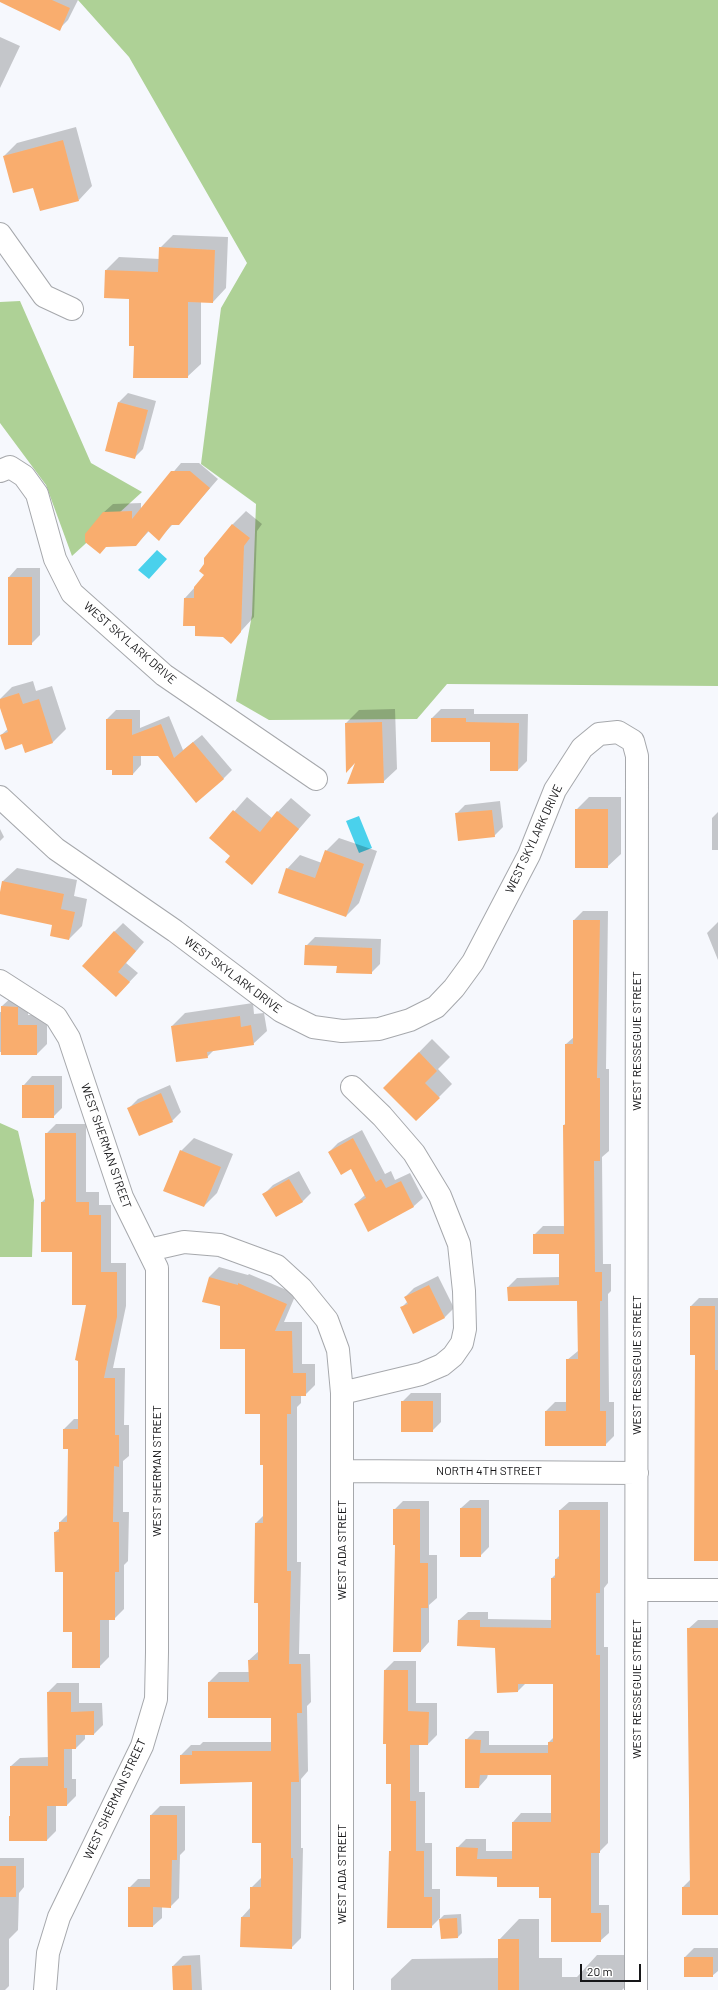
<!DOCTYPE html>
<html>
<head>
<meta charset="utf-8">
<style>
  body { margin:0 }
  #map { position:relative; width:718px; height:1990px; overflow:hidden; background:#f6f8fd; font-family:Barlow,sans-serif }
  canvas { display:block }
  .scale { position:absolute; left:580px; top:1964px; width:61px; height:18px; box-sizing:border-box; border:2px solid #171719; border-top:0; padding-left:5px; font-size:12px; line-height:14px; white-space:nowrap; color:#171719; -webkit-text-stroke:3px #fff; paint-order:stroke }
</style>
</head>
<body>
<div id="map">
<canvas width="718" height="1990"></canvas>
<div class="scale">20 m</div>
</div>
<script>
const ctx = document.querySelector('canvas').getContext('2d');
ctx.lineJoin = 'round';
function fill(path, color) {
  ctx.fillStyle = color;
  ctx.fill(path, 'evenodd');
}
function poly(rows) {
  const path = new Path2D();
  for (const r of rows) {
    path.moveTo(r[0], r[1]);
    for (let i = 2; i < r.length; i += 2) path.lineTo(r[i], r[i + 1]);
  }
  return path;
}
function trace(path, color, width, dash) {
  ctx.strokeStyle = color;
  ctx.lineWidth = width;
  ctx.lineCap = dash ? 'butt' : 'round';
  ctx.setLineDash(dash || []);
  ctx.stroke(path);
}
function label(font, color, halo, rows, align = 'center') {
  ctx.font = font + ' Barlow,sans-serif';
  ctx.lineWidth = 3;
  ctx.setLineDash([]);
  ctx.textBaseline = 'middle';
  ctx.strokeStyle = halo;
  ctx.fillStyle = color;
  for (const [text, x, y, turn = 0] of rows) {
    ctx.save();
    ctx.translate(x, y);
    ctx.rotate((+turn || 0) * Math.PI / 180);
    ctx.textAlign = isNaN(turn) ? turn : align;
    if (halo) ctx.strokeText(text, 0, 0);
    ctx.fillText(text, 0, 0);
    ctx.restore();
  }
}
fill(poly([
  [78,0,718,0,718,686,447,684,417,719,269,720,236,701,252,615,256,504,201,464,221,308,247,263,129,57],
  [20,301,91,463,142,492,72,556,46,485,0,423,0,302],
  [0,1123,18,1131,34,1200,32,1257,0,1257]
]), '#aed196');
fill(poly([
  [157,550,167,559,149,579,138,570],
  [359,816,372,848,359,853,346,821]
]), '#4ad1ec');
fill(poly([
  [26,0,78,0,68,20,59,29],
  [0,37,20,46,0,88],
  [76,127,92,186,79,200,4,156,17,143],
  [173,235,228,237,226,288,213,302,201,301,201,364,187,377,135,345,130,298,106,270,119,257,160,259,160,248],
  [128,393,156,401,143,449,134,458,119,402],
  [181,463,199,463,218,479,179,524,173,524,159,539,149,531,135,546,103,513,113,504,141,503,141,510],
  [246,511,262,524,257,531,254,617,231,642,223,636,196,625,185,598,206,575,205,559,233,524],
  [17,568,40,568,40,635,31,644,9,577],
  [33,681,36,691,52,686,66,729,53,742,22,743,1,735,8,729,0,699,12,687],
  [395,709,397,769,383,782,346,723,359,710],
  [441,709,474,709,474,714,528,714,527,761,518,770,491,741,432,718],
  [116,710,140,710,140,728,169,716,183,750,202,735,232,770,223,779,158,755,141,755,141,765,133,774,107,769,107,719],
  [247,797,272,818,291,798,311,815,252,883,231,856,211,838],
  [589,797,621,797,621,854,607,867,576,810],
  [500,801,503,827,494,836,456,814,465,805],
  [718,812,718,850,712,850,712,818],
  [0,829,4,837,0,841],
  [339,838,377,851,359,903,346,916,287,869,300,855,322,863,326,851],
  [17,868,77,880,74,896,87,899,82,926,69,939,53,924,0,913,0,897,3,881],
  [583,911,608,911,606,1069,609,1069,609,1151,602,1157,603,1264,611,1264,611,1291,608,1294,609,1402,614,1402,614,1436,605,1445,546,1445,546,1411,555,1402,567,1402,567,1360,578,1351,578,1300,508,1287,517,1278,560,1277,560,1253,534,1235,543,1226,565,1226,564,1125,566,1123,566,1044,574,1037,574,920],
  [718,922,718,960,707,933],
  [123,923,144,942,126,963,138,973,116,996,114,932],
  [315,937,381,939,380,964,371,973,338,965,306,946],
  [13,996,28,997,28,1015,47,1015,47,1044,37,1054,0,1052,0,1012,2,1012,2,1006],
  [253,1003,254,1014,264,1013,267,1031,253,1044,214,1050,207,1057,172,1026,185,1013],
  [432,1039,450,1057,438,1069,452,1084,416,1120,384,1088],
  [32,1076,62,1076,62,1108,53,1117,24,1085],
  [170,1085,181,1112,172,1121,129,1108,138,1099],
  [56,1124,86,1124,86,1192,99,1192,99,1205,111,1205,111,1263,126,1263,126,1306,113,1368,125,1368,124,1425,129,1425,129,1456,123,1461,123,1512,129,1512,128,1561,124,1565,124,1609,114,1619,109,1619,109,1657,99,1667,73,1631,64,1571,55,1532,60,1528,60,1522,68,1514,69,1448,64,1429,74,1419,79,1419,87,1304,73,1251,42,1202,46,1198,46,1134],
  [362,1130,385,1174,391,1171,395,1180,410,1173,423,1198,414,1206,369,1230,355,1204,365,1195,351,1168,329,1152,338,1143],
  [194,1138,233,1154,217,1193,204,1206,181,1151],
  [299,1171,311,1193,302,1202,264,1194,273,1185],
  [219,1267,248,1275,249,1274,296,1294,284,1322,302,1322,302,1364,315,1364,315,1385,305,1395,301,1395,301,1403,297,1407,297,1562,301,1562,299,1654,310,1654,311,1702,307,1706,308,1771,301,1779,301,1848,303,1848,301,1938,291,1948,242,1917,251,1907,251,1888,261,1878,262,1842,253,1781,181,1755,191,1745,200,1745,203,1742,272,1742,272,1717,209,1682,219,1672,250,1672,249,1660,259,1651,256,1523,264,1515,264,1464,261,1413,246,1348,221,1306,209,1277],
  [438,1276,454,1308,445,1317,414,1332,402,1307,408,1301,405,1297,414,1288],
  [699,1298,718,1298,718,1560,690,1307],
  [411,1393,441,1393,441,1422,432,1431,402,1402],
  [470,1500,489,1500,489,1547,480,1556,461,1508],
  [403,1501,429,1501,429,1555,437,1555,437,1598,429,1605,429,1642,421,1651,396,1544,394,1510],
  [569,1502,608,1502,608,1583,604,1588,604,1647,608,1647,608,1843,599,1852,599,1905,609,1905,609,1933,600,1941,540,1886,498,1876,457,1848,466,1839,486,1839,486,1851,513,1851,513,1822,521,1813,552,1813,552,1774,488,1774,487,1778,479,1787,466,1740,475,1731,489,1731,489,1745,549,1745,549,1742,554,1737,554,1683,526,1683,518,1691,496,1647,459,1620,468,1612,488,1612,488,1619,552,1620,552,1578,556,1574,556,1559,560,1555,560,1510],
  [698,1620,718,1620,718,1914,683,1887,690,1880,688,1629],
  [394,1661,416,1661,416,1703,437,1703,437,1735,428,1744,419,1744,419,1792,425,1792,425,1843,432,1843,432,1889,440,1889,440,1919,444,1915,461,1914,462,1933,458,1937,442,1938,440,1918,431,1927,390,1852,392,1850,392,1783,387,1743,384,1743,385,1670],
  [57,1683,79,1683,79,1703,102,1703,103,1725,94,1734,85,1734,85,1739,76,1748,72,1748,72,1779,76,1779,76,1796,67,1805,56,1805,56,1831,47,1840,11,1815,11,1766,20,1758,49,1757,48,1692],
  [160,1806,185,1806,185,1850,180,1855,179,1898,170,1907,162,1907,162,1918,153,1926,129,1888,138,1879,151,1879,151,1815],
  [0,1858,24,1858,24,1887,19,1893,18,1930,9,1939,9,1986,5,1990,0,1990],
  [519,1919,539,1919,539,1958,562,1958,562,1977,577,1977,597,1955,625,1955,625,1987,622,1990,391,1990,391,1979,412,1959,499,1958,499,1940],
  [694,1948,718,1948,718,1971,712,1976,685,1957],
  [200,1955,202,1990,174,1990,173,1966,183,1956]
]), '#0003');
fill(poly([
  [0,0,52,0,70,8,60,31,0,2],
  [63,140,79,201,40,211,33,188,13,193,3,156],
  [159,247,215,250,213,303,188,302,188,378,133,378,134,346,129,346,129,299,104,298,105,270,158,272],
  [118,402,148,410,135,459,105,451],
  [171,471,190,471,210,488,179,525,171,525,159,541,148,531,136,546,106,547,100,554,85,542,85,534,103,512,132,511,132,519],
  [232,524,250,538,244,546,241,632,231,644,223,637,195,636,195,626,183,626,184,598,194,598,194,587,204,575,199,571,204,564,204,558],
  [8,577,32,577,32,645,8,645],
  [19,693,23,704,39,699,53,743,25,753,22,744,5,750,0,735,8,732,0,708,0,699],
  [431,718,466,718,466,722,519,723,518,771,490,771,490,742,431,742],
  [106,719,132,719,132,735,161,724,174,758,193,742,224,779,196,803,158,756,133,756,133,775,112,775,112,770,106,770],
  [382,722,384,783,347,784,355,763,346,773,345,723],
  [575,809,608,809,608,868,575,868],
  [233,810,260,832,277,811,299,829,252,885,225,862,230,856,209,838],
  [492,810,495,837,458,841,455,813],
  [325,850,364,864,346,917,278,893,286,868,315,878],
  [2,881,64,894,61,909,75,912,69,940,50,936,52,925,0,914,0,892],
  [573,920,600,920,597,1078,600,1078,600,1161,594,1161,595,1272,602,1272,602,1301,600,1301,600,1411,606,1411,606,1446,545,1446,545,1411,566,1411,566,1359,578,1359,577,1301,508,1301,507,1287,559,1285,559,1254,533,1254,533,1234,564,1234,563,1125,565,1125,565,1044,573,1044],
  [114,931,136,951,118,972,130,982,116,997,82,966],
  [305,945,372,948,372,974,336,973,337,966,304,965],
  [1,1006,18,1007,18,1025,37,1025,37,1055,1,1055],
  [240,1016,241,1027,251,1025,254,1045,207,1052,208,1058,176,1062,171,1026],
  [419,1052,437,1071,425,1083,440,1098,416,1121,383,1088],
  [22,1085,54,1085,54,1118,22,1118],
  [161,1093,173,1122,139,1136,127,1108],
  [45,1133,76,1133,76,1202,89,1202,89,1215,101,1215,101,1272,117,1272,117,1317,104,1378,115,1378,115,1435,119,1435,119,1467,114,1466,113,1522,119,1522,119,1572,115,1572,115,1620,100,1620,100,1668,72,1668,72,1632,63,1632,63,1572,55,1572,54,1532,59,1532,59,1522,67,1522,68,1449,63,1449,63,1429,78,1429,78,1361,75,1360,86,1305,72,1305,72,1252,41,1252,41,1202,45,1202],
  [353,1138,376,1182,381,1179,386,1188,401,1181,414,1207,368,1232,354,1204,366,1198,351,1169,341,1175,328,1152],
  [180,1150,221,1167,204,1207,163,1191],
  [289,1179,303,1202,276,1217,262,1194],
  [209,1277,238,1285,238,1283,287,1304,275,1331,292,1331,293,1373,306,1373,306,1396,291,1396,291,1414,287,1414,287,1571,291,1571,289,1664,301,1664,302,1713,297,1713,299,1782,291,1782,291,1858,293,1858,292,1949,240,1947,241,1917,250,1917,250,1887,261,1887,261,1843,252,1843,252,1782,180,1784,180,1755,192,1755,192,1751,271,1751,271,1718,208,1718,208,1682,249,1682,248,1660,258,1660,258,1603,254,1603,255,1523,263,1523,263,1465,260,1465,260,1414,245,1414,245,1349,220,1349,220,1306,202,1302],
  [429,1285,445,1318,413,1334,400,1307,408,1304,404,1297],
  [690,1306,715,1306,715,1370,718,1370,718,1561,694,1561,695,1355,690,1355],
  [401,1401,433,1401,433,1432,401,1432],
  [460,1508,481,1508,481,1557,460,1557],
  [393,1509,420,1509,420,1563,428,1563,428,1608,421,1608,421,1652,393,1652,395,1545,393,1545],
  [559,1510,600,1510,600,1593,596,1593,596,1655,600,1655,600,1853,591,1853,591,1913,601,1913,601,1942,551,1942,551,1898,539,1898,539,1887,497,1887,497,1877,456,1876,456,1847,478,1848,477,1859,512,1859,512,1822,551,1822,551,1775,480,1775,479,1788,465,1788,465,1739,481,1740,480,1753,548,1753,548,1742,553,1742,553,1684,518,1684,518,1692,497,1693,495,1648,457,1646,458,1620,480,1620,480,1627,551,1628,551,1578,555,1578,555,1559,559,1559],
  [687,1628,718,1628,718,1915,682,1915,682,1887,690,1887],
  [384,1670,408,1670,408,1711,429,1712,428,1745,410,1745,410,1801,416,1801,416,1851,424,1851,424,1897,432,1897,432,1928,387,1928,389,1851,391,1851,391,1784,386,1784,386,1744,383,1744],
  [47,1692,71,1692,71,1712,94,1711,94,1735,76,1735,76,1749,64,1749,64,1788,67,1788,67,1806,47,1806,47,1841,9,1841,9,1816,10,1816,10,1766,48,1766],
  [150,1815,177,1815,177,1860,172,1860,171,1908,153,1907,153,1927,128,1927,128,1887,150,1887],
  [0,1866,16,1866,16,1897,0,1897],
  [457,1918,458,1938,441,1939,439,1919],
  [498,1939,519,1939,519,1990,498,1990],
  [684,1957,713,1957,713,1977,684,1977],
  [191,1965,192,1990,173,1990,172,1966]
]), '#f9ad6e');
const minor = poly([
  [0,234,44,296,72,309],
  [0,471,10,467,24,476,37,494,55,559,72,593,164,675,316,779],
  [0,797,56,849,175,931,281,1011,313,1027,342,1031,379,1029,410,1020,436,1007,454,988,473,962,529,855,555,790,582,748,599,734,618,732,633,741,637,756,636,1990],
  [0,981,56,1017,69,1038,122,1197,157,1268,157,1652,156,1699,142,1746,59,1917,48,1953,45,1990],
  [149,1250,184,1242,220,1245,277,1266,301,1288,327,1320,338,1350,342,1393,342,1990],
  [342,1393,421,1374,442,1365,453,1356,462,1343,465,1329,464,1291,459,1244,440,1196,414,1153,382,1116,352,1087],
  [342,1471,637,1473],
  [637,1590,718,1590]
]);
trace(minor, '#a6a8ac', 24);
trace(minor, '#fff', 22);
label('12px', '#171719', '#fff', [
  ["WEST SKYLARK DRIVE",130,643,41],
  ["WEST SKYLARK DRIVE",534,839,-65],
  ["WEST SKYLARK DRIVE",233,975,37],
  ["WEST RESSEGUIE STREET",637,1041,-90],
  ["WEST SHERMAN STREET",106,1146,71],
  ["WEST RESSEGUIE STREET",637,1365,-90],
  ["WEST SHERMAN STREET",157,1471,-90],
  ["NORTH 4TH STREET",489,1471],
  ["WEST ADA STREET",342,1550,-90],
  ["WEST RESSEGUIE STREET",637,1689,-90],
  ["WEST SHERMAN STREET",115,1799,-65],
  ["WEST ADA STREET",342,1874,-90]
]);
</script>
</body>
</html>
